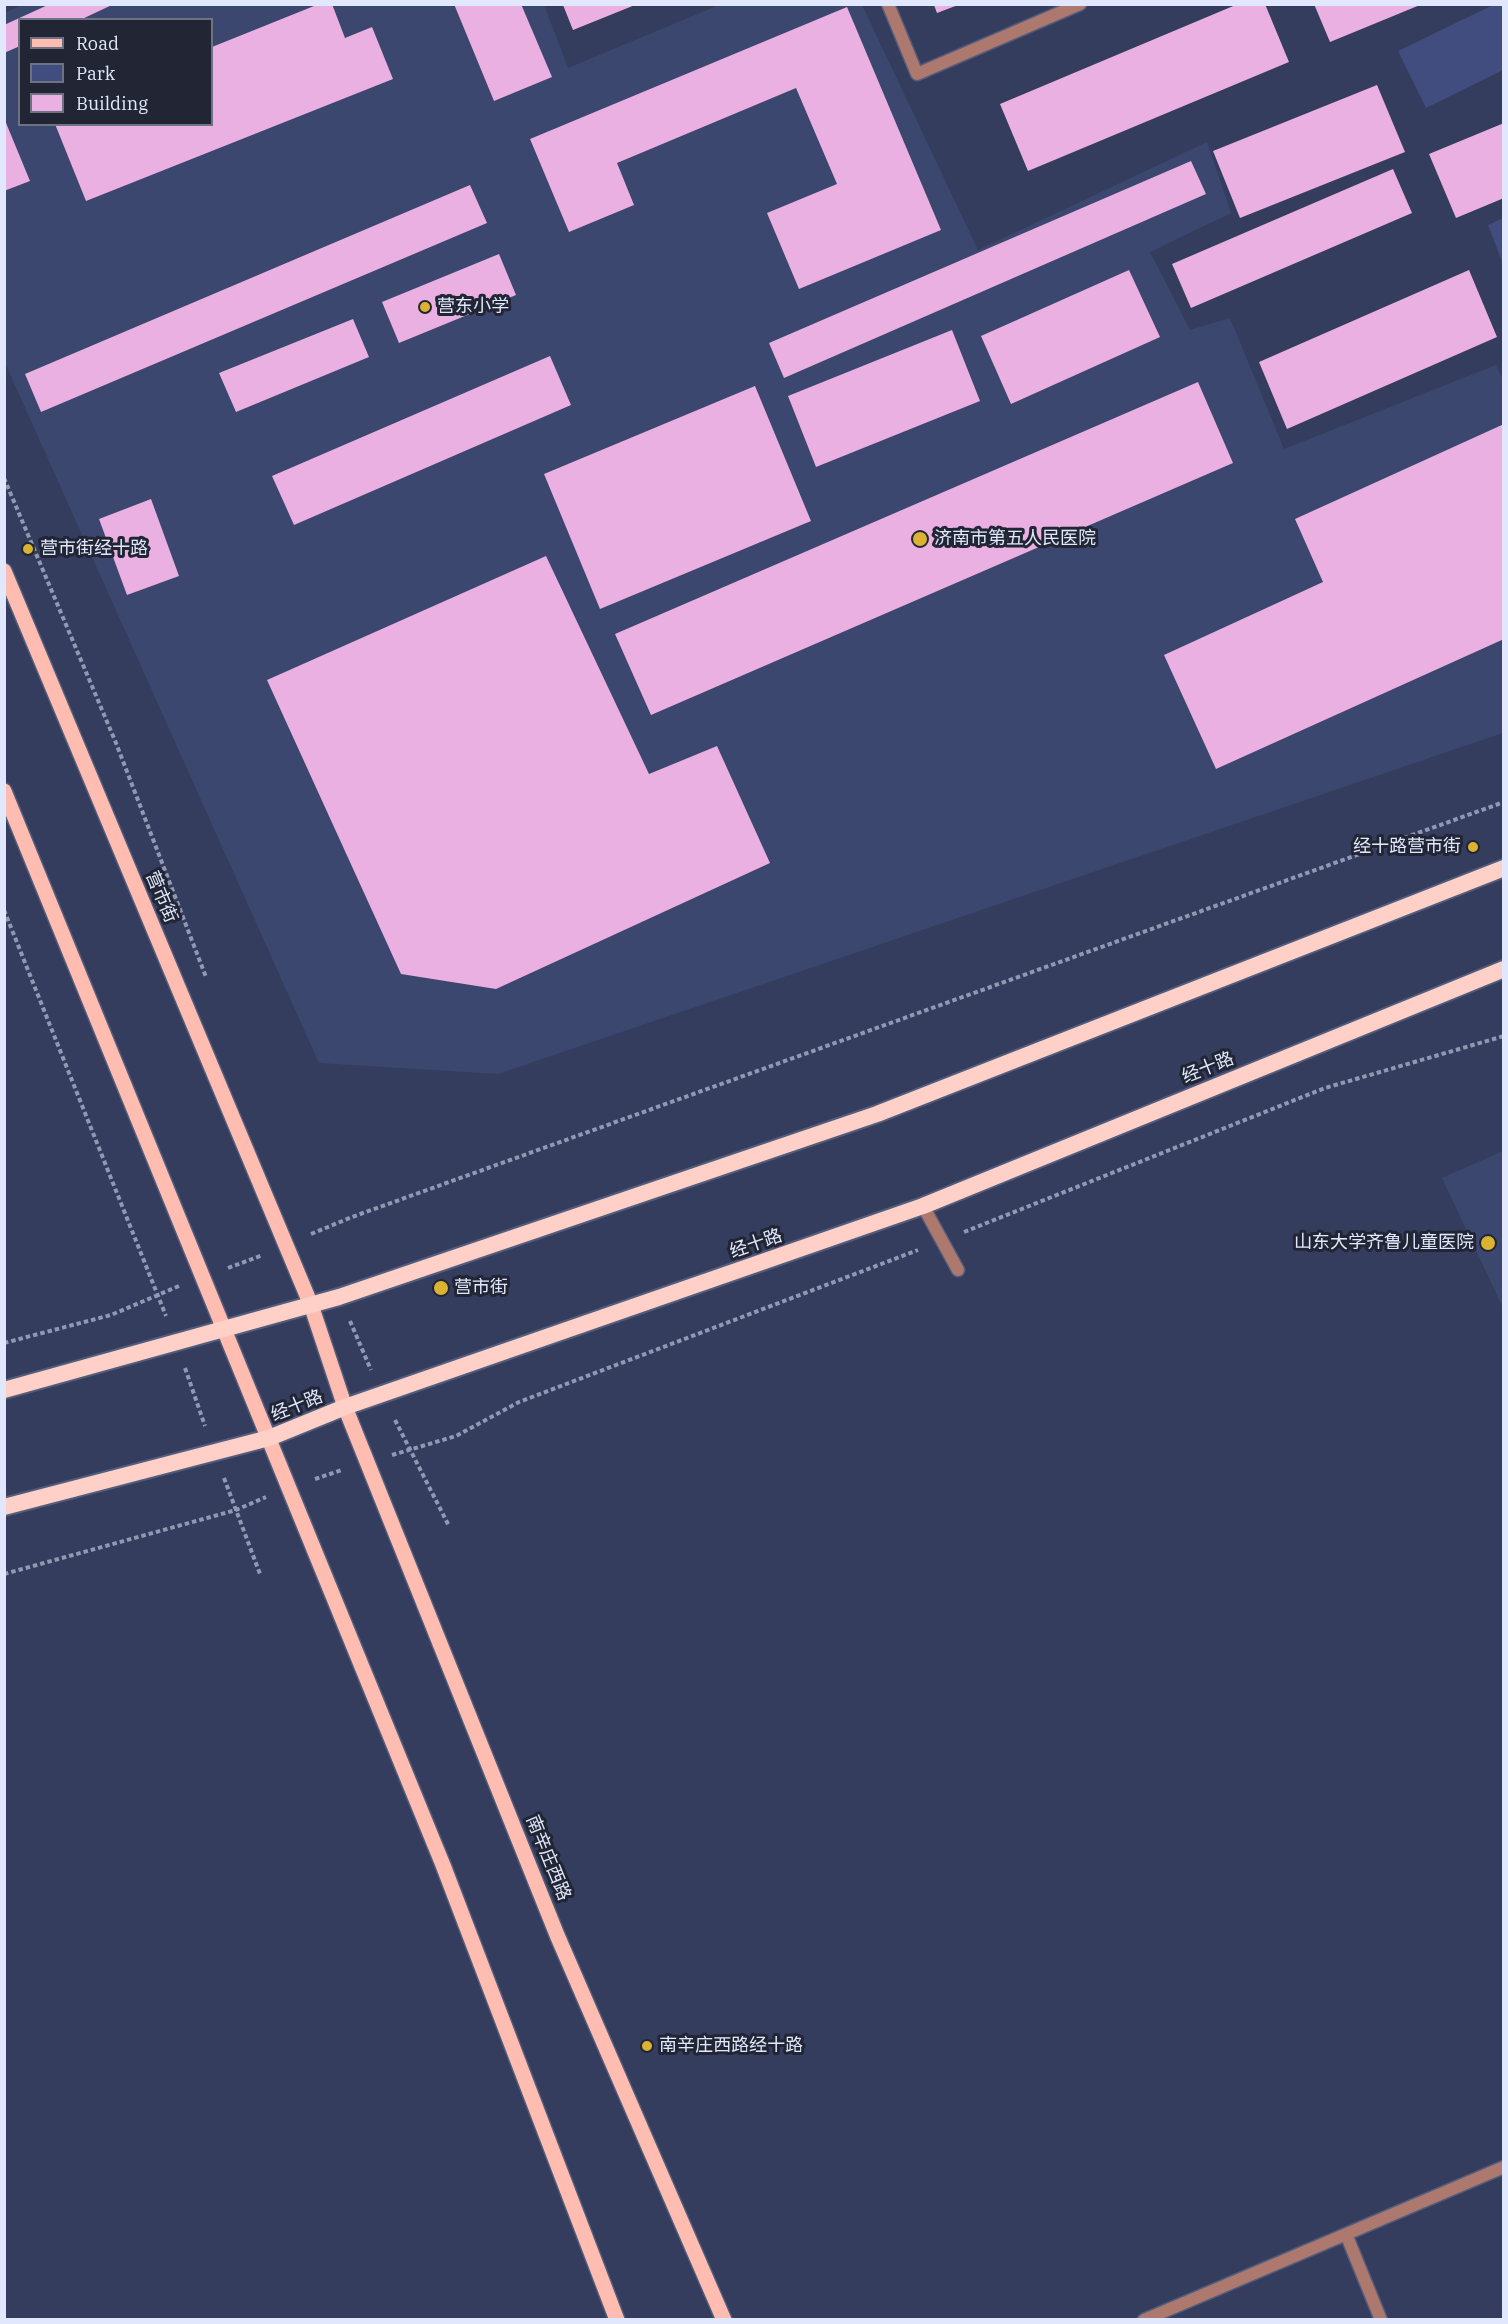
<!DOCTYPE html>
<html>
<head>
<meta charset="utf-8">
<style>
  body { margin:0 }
  #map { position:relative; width:1508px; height:2324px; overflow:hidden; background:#343d5e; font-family:"IBM Plex Serif",serif }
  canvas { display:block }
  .frame { position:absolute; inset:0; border:6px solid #e1e8fd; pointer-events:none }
  .legend { position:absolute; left:18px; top:18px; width:195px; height:108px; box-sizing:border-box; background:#212534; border:2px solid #6e7384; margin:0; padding:8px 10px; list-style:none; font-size:18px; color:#e1e8fd }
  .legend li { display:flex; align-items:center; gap:12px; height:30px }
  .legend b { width:30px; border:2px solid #6e7384 }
</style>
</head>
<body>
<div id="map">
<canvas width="1508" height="2324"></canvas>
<div class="frame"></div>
<ul class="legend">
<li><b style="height:8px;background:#febdb0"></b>Road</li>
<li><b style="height:16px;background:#404d7e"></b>Park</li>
<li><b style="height:16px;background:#e9b0e1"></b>Building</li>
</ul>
</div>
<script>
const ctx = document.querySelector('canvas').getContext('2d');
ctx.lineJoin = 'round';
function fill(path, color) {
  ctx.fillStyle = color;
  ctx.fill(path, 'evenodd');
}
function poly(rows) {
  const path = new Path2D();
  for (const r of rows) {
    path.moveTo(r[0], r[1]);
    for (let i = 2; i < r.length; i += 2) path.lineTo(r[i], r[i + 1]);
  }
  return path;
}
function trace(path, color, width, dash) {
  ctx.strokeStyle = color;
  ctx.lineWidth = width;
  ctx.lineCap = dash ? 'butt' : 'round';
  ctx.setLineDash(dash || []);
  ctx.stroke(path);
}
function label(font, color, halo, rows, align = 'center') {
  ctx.font = font + ' "IBM Plex Serif","Noto Sans SC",serif';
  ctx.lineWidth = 6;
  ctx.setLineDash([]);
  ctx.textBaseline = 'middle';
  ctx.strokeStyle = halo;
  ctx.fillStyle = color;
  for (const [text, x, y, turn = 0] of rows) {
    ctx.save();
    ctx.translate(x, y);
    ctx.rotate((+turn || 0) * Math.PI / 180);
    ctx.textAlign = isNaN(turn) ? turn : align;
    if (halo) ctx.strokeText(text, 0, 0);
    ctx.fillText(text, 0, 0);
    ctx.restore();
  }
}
fill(poly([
  [25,4,544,5,568,68,719,5,862,5,978,250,1207,142,1231,213,1150,252,1190,330,1230,318,1284,449,1496,365,1503,380,1503,733,498,1074,319,1063,5,363,4,13],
  [20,20,212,20,212,124,20,124],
  [1503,1151,1503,1308,1442,1178]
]), '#3c476f');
fill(poly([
  [1493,5,1503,5,1503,70,1426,108,1398,51],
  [1503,218,1503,264,1488,225]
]), '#404d7e');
fill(poly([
  [50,4,114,4,80,20,20,20,20,46,4,53,4,25],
  [319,4,332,4,345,38,372,27,393,79,86,201,55,124,212,124,212,47],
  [454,4,521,4,552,77,494,101],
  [1238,4,1265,4,1289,62,1028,171,1000,104],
  [1314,4,1420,4,1420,5,1330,42],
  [563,5,635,5,573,30],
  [934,5,958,5,937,13],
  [847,7,941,230,799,289,767,213,837,184,796,88,617,163,634,205,569,232,530,139],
  [1377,85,1405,152,1240,218,1213,151],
  [4,118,30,181,4,191],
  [1504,123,1504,198,1456,218,1429,154],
  [1191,161,1206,194,784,378,769,343],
  [1393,169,1412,213,1191,308,1172,264],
  [470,185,487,223,41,412,25,374],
  [499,254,516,295,399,343,382,302],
  [1129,270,1160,337,1011,404,981,336],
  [1469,270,1497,337,1287,429,1259,362],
  [353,319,369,357,236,412,219,373],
  [952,330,980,401,816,467,788,396],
  [550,356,571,405,294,525,272,476],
  [1198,382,1233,463,651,715,615,634],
  [755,386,811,521,600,609,544,474],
  [1504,424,1504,639,1216,769,1164,655,1323,582,1295,519],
  [151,499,179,576,127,595,99,519],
  [546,556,649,774,717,746,770,863,496,989,401,974,267,680]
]), '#e9b0e1');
const minor = poly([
  [888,4,917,74,1080,4],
  [923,1206,958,1270],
  [1346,2234,1381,2320],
  [1144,2320,1504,2167]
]);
const primary = poly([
  [4,571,311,1305,345,1407,557,1935,724,2320],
  [4,791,443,1865,617,2320]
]);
const trunk = poly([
  [4,1390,339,1297,877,1114,1504,868],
  [4,1507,269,1438,345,1407,923,1206,1504,969]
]);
trace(minor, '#535c7b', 15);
trace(primary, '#535c7b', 18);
trace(trunk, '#535c7b', 20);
trace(poly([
  [4,478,116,743,206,977],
  [4,910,166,1316],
  [964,1232,1325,1088,1504,1036],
  [311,1234,352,1217,1504,802],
  [228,1268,263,1255],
  [350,1321,371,1370],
  [4,1343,111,1315,179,1286],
  [185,1368,205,1426],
  [395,1420,449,1526],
  [392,1455,456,1436,519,1402,918,1250],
  [224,1478,260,1574],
  [315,1479,342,1470],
  [4,1574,236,1510,266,1497]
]), '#9098b3', 4, [4.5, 3]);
trace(minor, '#ad786e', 12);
trace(primary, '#febdb0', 15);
trace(trunk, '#fed0c8', 16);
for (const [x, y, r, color] of [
  [425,307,6,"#dab333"],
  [920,539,8,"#dab333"],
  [28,549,6,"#dab333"],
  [1473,847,6,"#dab333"],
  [1488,1243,8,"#dab333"],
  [441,1288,8,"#dab333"],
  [647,2046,6,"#dab333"]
]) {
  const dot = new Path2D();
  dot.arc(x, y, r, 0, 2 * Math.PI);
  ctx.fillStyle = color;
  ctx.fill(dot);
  trace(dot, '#212534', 2);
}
label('18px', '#e1e8fd', '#212534', [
  ["营东小学",437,307],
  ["济南市第五人民医院",934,539],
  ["营市街经十路",40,549],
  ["经十路营市街",1461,847,"right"],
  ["山东大学齐鲁儿童医院",1474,1243,"right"],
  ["营市街",454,1288],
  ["南辛庄西路经十路",659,2046]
], 'left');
label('18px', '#e1e8fd', '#212534', [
  ["营市街",161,897,67],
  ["经十路",1208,1068,-22],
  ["经十路",756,1244,-19],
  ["经十路",297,1406,-22],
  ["南辛庄西路",548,1858,68]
]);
</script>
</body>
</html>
